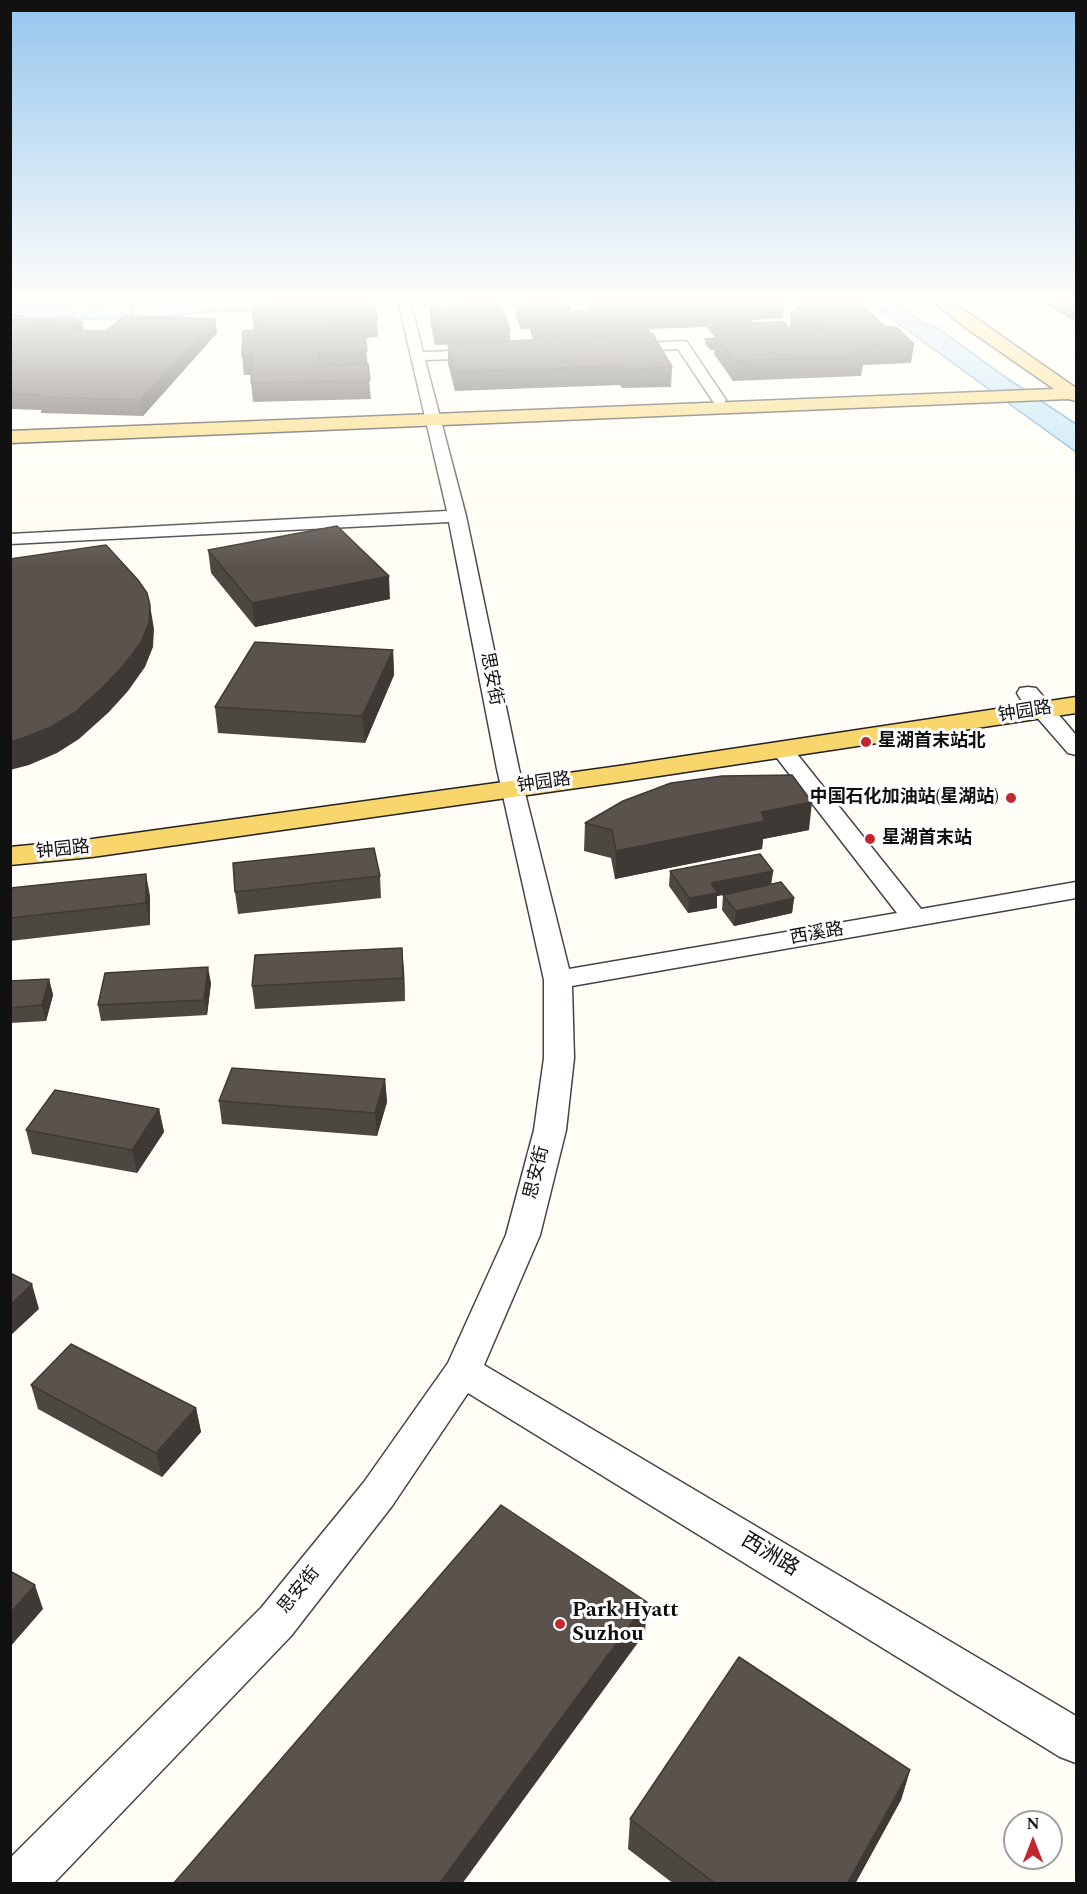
<!DOCTYPE html>
<html>
<head>
<meta charset="utf-8">
<style>
  body { margin:0 }
  #map { position:relative; width:1087px; height:1894px; overflow:hidden; background:#fffdf5; font-family:Spectral,serif }
  canvas { display:block }
  .frame { position:absolute; inset:0; border:12px solid #111; pointer-events:none }
  .north { position:absolute; left:1003px; top:1810px; width:60px; height:60px; box-sizing:border-box; background:#fff; border:2px solid #a0a0a0; border-radius:50%; rotate:0deg; font-size:16px; font-weight:700; line-height:24px; text-align:center; color:#111 }
  .north::after { content:''; display:block; margin:auto; width:21px; height:27px; background:#c4262e; clip-path:polygon(50% 0,100% 100%,50% 72%,0 100%) }
</style>
</head>
<body>
<div id="map">
<canvas width="1087" height="1894"></canvas>
<div class="frame"></div>
<div class="north">N</div>
</div>
<script>
const ctx = document.querySelector('canvas').getContext('2d');
ctx.lineJoin = 'round';
function fill(path, color) {
  ctx.fillStyle = color;
  ctx.fill(path, 'evenodd');
}
function poly(rows) {
  const path = new Path2D();
  for (const r of rows) {
    path.moveTo(r[0], r[1]);
    for (let i = 2; i < r.length; i += 2) path.lineTo(r[i], r[i + 1]);
  }
  return path;
}
function trace(path, color, width, dash) {
  ctx.strokeStyle = color;
  ctx.lineWidth = width;
  ctx.lineCap = dash ? 'butt' : 'round';
  ctx.setLineDash(dash || []);
  ctx.stroke(path);
}
function label(font, color, halo, rows, align = 'center') {
  ctx.font = font + ' Spectral,"Noto Sans SC",serif';
  ctx.lineWidth = 6;
  ctx.setLineDash([]);
  ctx.textBaseline = 'middle';
  ctx.strokeStyle = halo;
  ctx.fillStyle = color;
  for (const [text, x, y, turn = 0] of rows) {
    ctx.save();
    ctx.translate(x, y);
    ctx.rotate((+turn || 0) * Math.PI / 180);
    ctx.textAlign = isNaN(turn) ? turn : align;
    if (halo) ctx.strokeText(text, 0, 0);
    ctx.fillText(text, 0, 0);
    ctx.restore();
  }
}
const water = poly([
  [184,301,533,301,207,312,167,317,11,321,10,308,184,301],
  [867,301,896,301,924,324,936,327,1008,379,1076,424,1076,452,867,301]
]);
fill(water, '#b9e0f7');
trace(water, '#3f96cf', 1.5);
const minor = poly([
  [398,301,410,301,423,352,483,350,490,354,483,358,425,360,466,516,519,769,569,969,897,913,770,749,773,744,781,742,789,744,921,909,1076,882,1076,898,572,986,574,1058,566,1130,540,1235,484,1365,1076,1716,1076,1763,1060,1757,468,1393,392,1506,291,1636,53,1884,10,1884,10,1858,261,1608,364,1482,448,1363,506,1235,534,1130,544,1058,544,980,497,769,449,522,10,544,10,534,447,511,398,301],
  [682,341,687,342,726,400,724,403,714,403,678,349,624,352,617,348,624,344,682,341],
  [1028,687,1036,688,1076,735,1076,755,1068,753,1020,698,1017,693,1020,688,1028,687]
]);
const major = poly([
  [933,301,951,301,1076,388,1076,401,1068,399,10,443,10,431,1054,389,966,328,933,301],
  [1076,697,1076,713,619,782,92,857,10,865,10,847,92,839,619,766,1076,697]
]);
trace(minor, '#444', 3);
trace(major, '#222', 3);
trace(poly([
  [10,314,30,319,71,318,85,323],
  [128,319,131,316,133,301]
]), '#333', 2, [3, 1.5]);
fill(minor, '#fff');
fill(major, '#f9d66b');
fill(poly([
  [456,301,510,330,510,341,533,340,530,329,521,329,516,316,515,301,567,301,571,309,571,311,589,311,589,301,785,301,783,318,752,320,752,323,790,329,791,313,885,327,914,344,911,363,863,365,861,376,733,381,714,354,715,350,710,350,705,344,705,339,715,338,715,336,714,336,707,327,649,329,649,333,672,367,671,387,622,388,620,385,455,391,448,364,448,345,465,344,435,345,430,322,430,308,456,307],
  [606,339,606,340,546,342,546,341],
  [1043,301,1077,301,1077,323,1043,302],
  [366,305,377,319,378,337,365,338,371,399,253,402,251,383,251,375,244,375,242,356,254,330,253,318],
  [10,319,82,322,83,331,106,331,215,319,217,333,143,416,41,413,41,410,10,409],
  [208,550,390,599,255,627,211,573],
  [393,650,394,675,365,743,218,733,215,707],
  [585,823,809,830,763,839,762,849,615,879,611,858,584,851],
  [670,871,773,871,771,884,794,898,792,913,734,926,722,910,723,895,717,896,717,908,688,913,669,886],
  [380,876,381,898,238,914,235,892],
  [10,888,150,896,150,925,10,941],
  [404,970,405,1001,255,1009,252,986],
  [49,979,53,995,46,1021,10,1023,10,981],
  [211,983,207,1015,101,1021,98,1005],
  [385,1079,387,1102,377,1136,222,1124,219,1101],
  [159,1109,164,1132,137,1173,32,1154,26,1130],
  [31,1385,196,1408,201,1432,162,1477,38,1409],
  [910,1770,901,1800,855,1884,674,1884,628,1849,630,1819]
]), '#4d4742');
fill(poly([
  [215,319,217,333,143,416,140,400],
  [82,322,84,336,71,330],
  [389,576,390,599,255,627,252,603],
  [150,605,154,629,153,647,145,667,128,691,109,712,79,739,57,753,29,765,10,770,10,742],
  [393,650,394,675,365,743,362,716],
  [812,802,809,830,763,839,762,849,615,879,616,851,761,812],
  [773,871,771,885,717,896,717,908,688,913,689,898,711,883],
  [146,874,150,896,150,925,146,903],
  [794,898,792,913,734,926,736,911],
  [402,948,404,970,405,1001,403,978],
  [208,967,211,983,207,1015,204,1000],
  [49,979,53,995,46,1021,42,1005],
  [385,1079,387,1102,377,1136,375,1113],
  [159,1109,164,1132,137,1173,132,1150],
  [32,1284,39,1309,10,1336,10,1305],
  [196,1408,201,1432,162,1477,156,1453],
  [35,1585,43,1609,10,1647,10,1613],
  [647,1602,645,1633,462,1884,439,1884],
  [910,1770,901,1800,855,1884,847,1884]
]), '#3f3936');
const building = poly([
  [365,301,366,305,375,305,377,319,329,321,330,327,364,326,367,351,319,353,320,366,368,364,370,380,251,383,252,355,242,356,243,331,256,330,257,318,253,318,254,304,365,301],
  [456,301,499,301,510,330,465,332,464,329,435,330,430,308,458,307,456,301],
  [517,301,567,301,571,309,557,310,558,312,596,310,591,301,772,301,745,302,747,305,743,305,752,317,715,318,708,309,645,311,650,319,533,323,529,313,545,313,544,311,521,311,517,301],
  [804,301,859,301,885,327,896,327,914,344,854,346,864,356,734,361,715,335,752,334,744,323,784,322,793,333,827,331,823,328,800,328,793,321,791,313,804,301],
  [124,316,215,319,140,400,38,397,41,394,10,394,10,319,82,322,71,330,106,331,124,316],
  [652,333,672,367,622,369,621,366,454,372,448,345,545,339,546,342,608,339,606,335,652,333],
  [715,338,715,345,710,345,705,339,715,338],
  [337,526,389,576,252,603,208,550,337,526],
  [106,545,138,580,147,593,150,605,149,623,141,642,124,665,104,686,74,713,51,727,23,738,10,742,10,559,106,545],
  [255,642,393,650,362,716,215,707,255,642],
  [792,775,812,802,761,812,765,821,616,851,612,830,585,823,623,801,671,783,722,776,792,775],
  [374,848,380,876,235,892,233,863,374,848],
  [760,854,773,871,711,883,718,893,689,898,670,871,760,854],
  [146,874,146,903,10,918,10,888,146,874],
  [781,882,794,898,736,911,723,895,781,882],
  [402,948,403,978,252,986,255,955,402,948],
  [208,967,204,1000,98,1005,105,973,208,967],
  [49,979,42,1005,10,1008,10,981,49,979],
  [232,1068,385,1079,375,1113,219,1101,232,1068],
  [55,1090,159,1109,132,1150,26,1130,55,1090],
  [10,1273,32,1284,10,1305,10,1273],
  [71,1344,196,1408,156,1453,31,1385,71,1344],
  [501,1505,647,1602,439,1884,173,1884,501,1505],
  [10,1571,35,1585,10,1613,10,1571],
  [739,1657,910,1770,847,1884,716,1884,630,1819,739,1657]
]);
fill(building, '#5a524d');
trace(building, '#3f3936', 1.5);
const sky = ctx.createLinearGradient(0, 0, 0, 566);
sky.addColorStop(0, '#95c6ee');
sky.addColorStop(0.53, '#fffefa');
sky.addColorStop(1, '#fffefa00');
ctx.fillStyle = sky;
ctx.fillRect(0, 0, 1087, 566);
for (const [x, y, r, color] of [
  [866,742,6,"#c4262e"],
  [1011,798,6,"#c4262e"],
  [870,839,6,"#c4262e"],
  [560,1624,6,"#c4262e"]
]) {
  const dot = new Path2D();
  dot.arc(x, y, r, 0, 2 * Math.PI);
  ctx.fillStyle = color;
  ctx.fill(dot);
  trace(dot, '#fff', 2);
}
label('18px', '#111', '#fff', [
  ["思安街",490,679,79],
  ["钟园路",1025,713,-9],
  ["钟园路",544,784,-8],
  ["钟园路",63,851,-6],
  ["西溪路",817,935,-10],
  ["思安街",538,1173,-76],
  ["思安街",300,1591,-51]
]);
label('bold 18px', '#111', '#fff', [
  ["星湖首末站北",878,742],
  ["中国石化加油站(星湖站)",999,798,"right"],
  ["星湖首末站",882,839]
], 'left');
label('21px', '#111', '#fff', [
  ["西洲路",769,1556,31]
]);
label('bold 21px', '#111', '#fff', [
  ["Park Hyatt",572,1612],
  ["Suzhou",572,1636]
], 'left');
</script>
</body>
</html>
